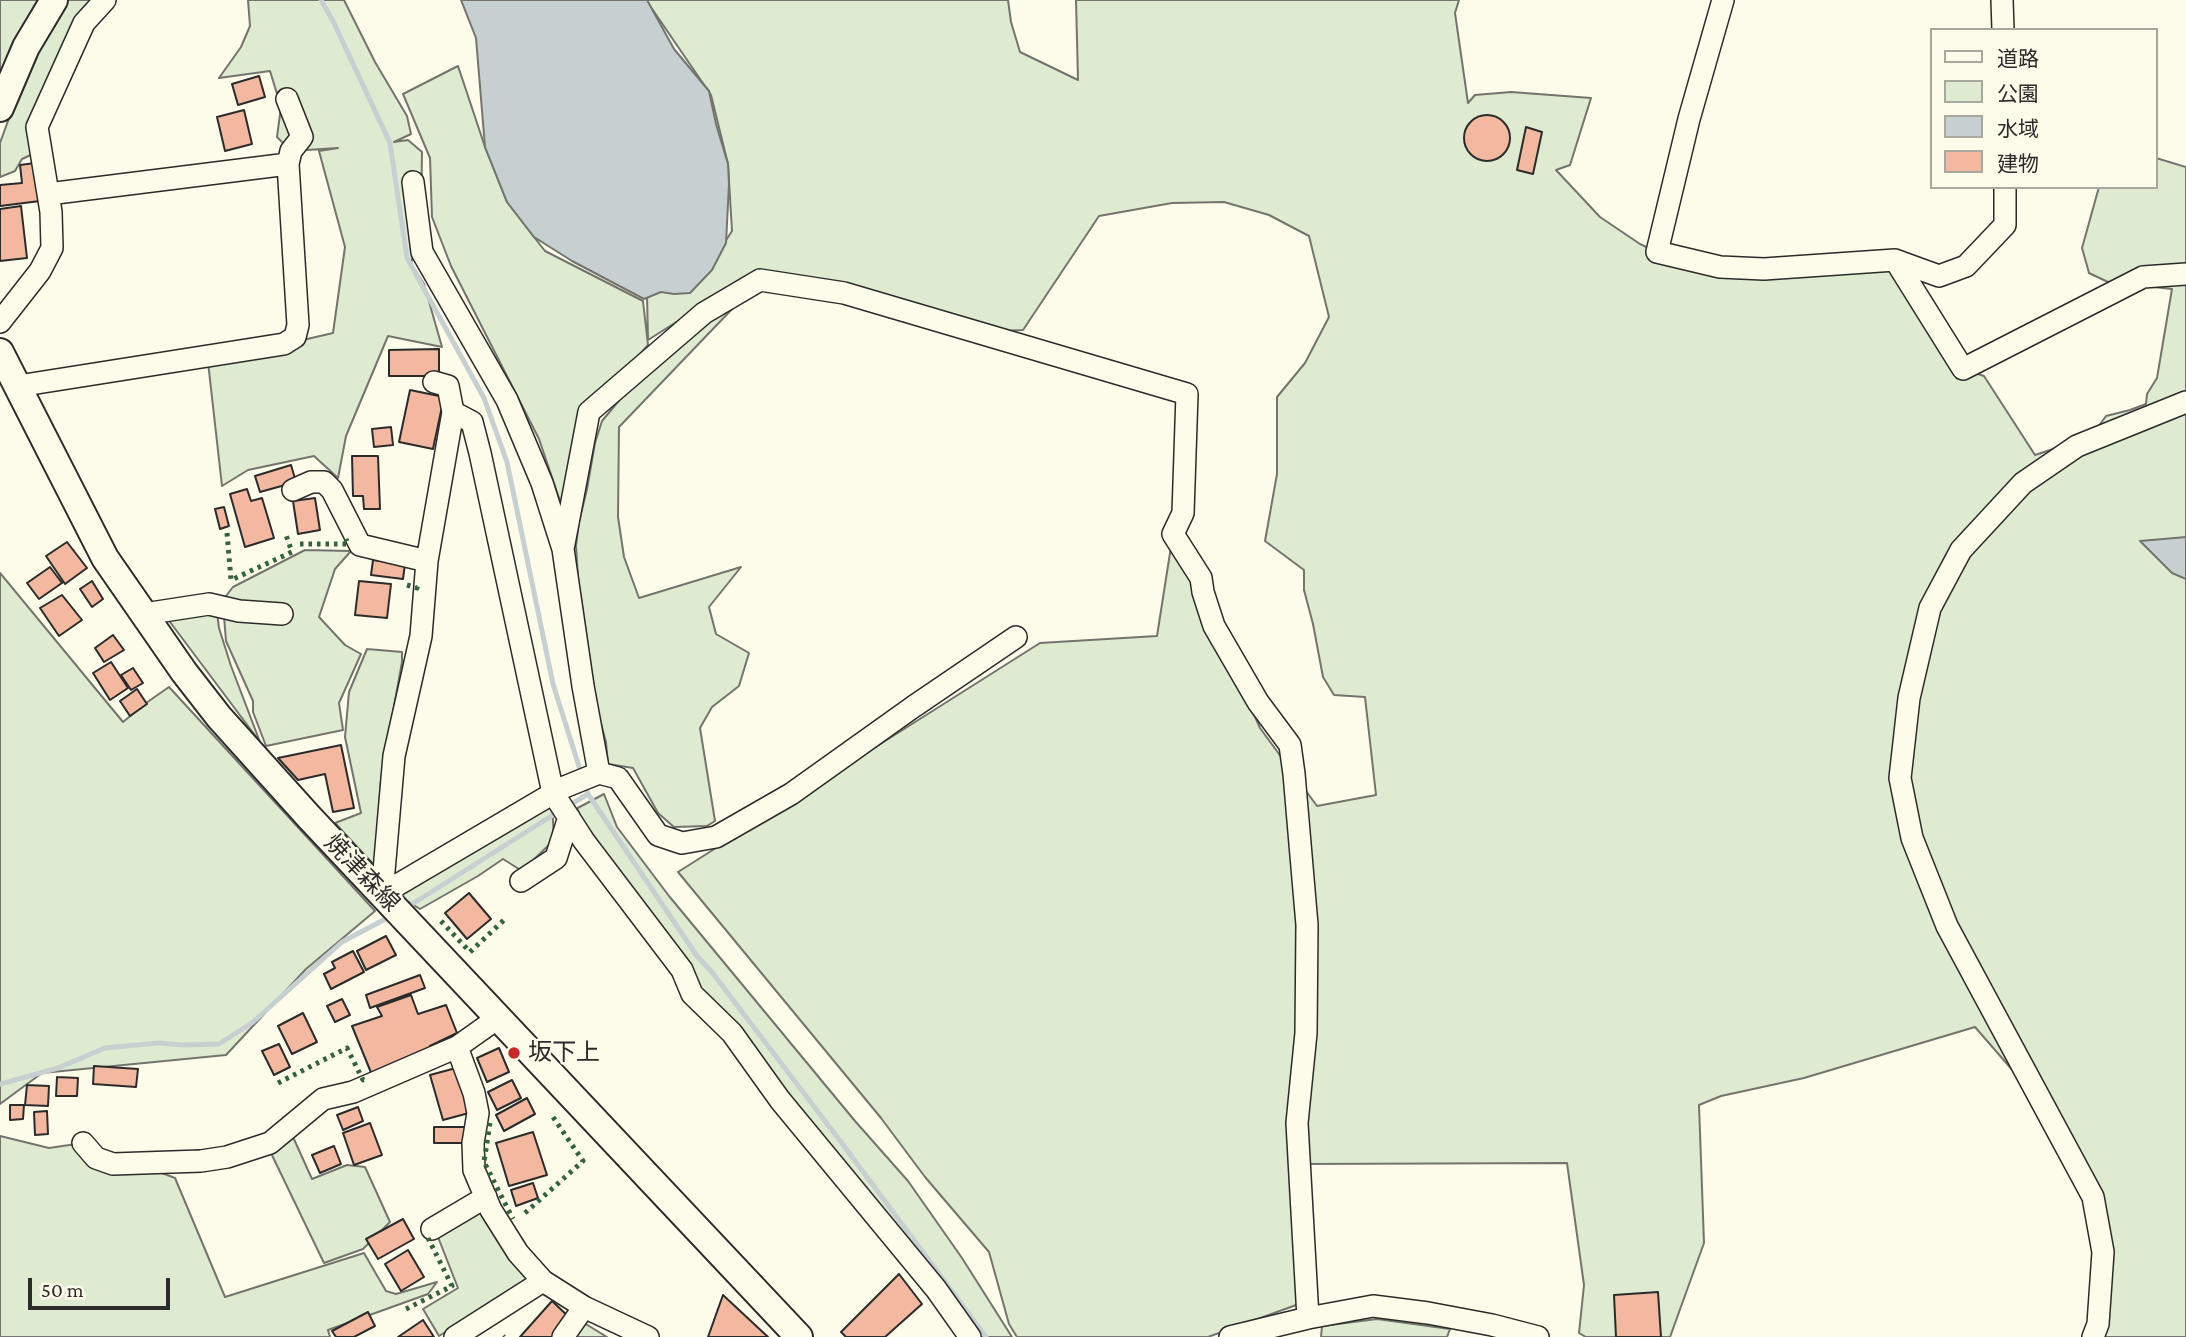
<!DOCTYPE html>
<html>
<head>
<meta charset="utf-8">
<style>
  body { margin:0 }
  #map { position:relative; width:2186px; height:1337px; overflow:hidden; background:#fdfbea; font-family:"Crimson Pro","Noto Sans JP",serif }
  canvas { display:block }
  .legend { position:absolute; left:1930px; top:28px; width:228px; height:161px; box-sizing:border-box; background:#fdfbea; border:2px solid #a9a89e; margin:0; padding:9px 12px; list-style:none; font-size:21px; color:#2b2b2b }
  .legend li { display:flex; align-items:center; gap:14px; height:35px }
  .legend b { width:35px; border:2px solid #a9a89e }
  .scale { position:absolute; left:28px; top:1278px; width:142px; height:32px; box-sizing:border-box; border:4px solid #2b2b2b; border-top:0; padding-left:9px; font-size:21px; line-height:24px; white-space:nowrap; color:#2b2b2b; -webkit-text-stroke:5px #fdfbea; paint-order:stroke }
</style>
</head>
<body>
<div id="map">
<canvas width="2186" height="1337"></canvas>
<ul class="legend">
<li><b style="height:9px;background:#fdfbea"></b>道路</li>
<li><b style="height:19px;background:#deebd1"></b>公園</li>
<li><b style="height:19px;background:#c7d0d0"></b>水域</li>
<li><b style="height:19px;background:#f2b8a0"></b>建物</li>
</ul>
<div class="scale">50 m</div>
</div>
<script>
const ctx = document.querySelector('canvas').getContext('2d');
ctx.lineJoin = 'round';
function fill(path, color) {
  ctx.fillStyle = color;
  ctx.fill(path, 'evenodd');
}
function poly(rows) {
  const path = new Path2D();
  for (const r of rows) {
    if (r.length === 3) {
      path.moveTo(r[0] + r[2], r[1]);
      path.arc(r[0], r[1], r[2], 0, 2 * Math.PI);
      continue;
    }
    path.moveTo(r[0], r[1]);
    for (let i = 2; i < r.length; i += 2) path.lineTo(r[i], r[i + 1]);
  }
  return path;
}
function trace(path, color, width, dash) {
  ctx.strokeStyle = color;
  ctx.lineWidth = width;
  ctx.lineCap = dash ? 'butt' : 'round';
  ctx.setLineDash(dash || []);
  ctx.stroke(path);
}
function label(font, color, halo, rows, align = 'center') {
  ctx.font = font + ' "Crimson Pro","Noto Sans JP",serif';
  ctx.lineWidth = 5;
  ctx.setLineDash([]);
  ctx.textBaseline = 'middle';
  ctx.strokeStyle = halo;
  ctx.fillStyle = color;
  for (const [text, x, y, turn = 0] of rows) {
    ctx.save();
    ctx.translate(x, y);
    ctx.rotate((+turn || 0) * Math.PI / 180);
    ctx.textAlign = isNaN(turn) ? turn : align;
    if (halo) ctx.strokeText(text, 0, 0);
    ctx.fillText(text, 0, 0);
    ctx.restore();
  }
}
const green = poly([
  [0,0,45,0,0,90,0,0],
  [64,0,99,0,35,153,22,159,15,171,0,177,0,143,35,47,64,0],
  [248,0,344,0,375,62,407,116,411,134,394,142,408,140,422,152,421,220,411,264,424,284,442,347,388,336,346,436,338,478,314,456,248,470,222,486,208,362,333,333,345,247,319,151,338,148,291,151,277,137,281,107,270,71,219,78,241,47,250,26,248,0],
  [646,0,1008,0,1011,22,1020,52,1078,80,1076,0,1459,0,1455,13,1468,103,1475,95,1511,92,1591,98,1570,165,1556,170,1600,217,1640,244,1657,252,1764,269,1895,260,1963,369,1984,376,2035,455,2059,447,2088,441,2106,416,2130,410,2146,404,2147,394,2157,378,2172,289,2108,282,2089,273,2082,248,2099,187,2156,187,2156,158,2186,167,2186,1337,2097,1337,2095,1206,2048,1111,1975,1027,1804,1078,1721,1096,1699,1105,1704,1243,1670,1337,1586,1337,1579,1333,1584,1285,1567,1163,1300,1164,1299,1304,1208,1337,1017,1337,1009,1324,989,1252,925,1177,881,1118,678,872,1040,643,1157,636,1173,534,1260,728,1317,806,1376,795,1365,697,1334,695,1323,677,1313,624,1304,590,1304,570,1265,541,1277,474,1277,397,1305,363,1329,317,1309,236,1269,215,1224,202,1172,203,1099,216,1023,330,981,332,752,274,648,340,647,294,696,286,732,231,728,164,711,95,646,0],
  [458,66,485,147,507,202,534,237,545,251,643,301,648,345,589,412,561,504,539,439,451,266,432,217,430,158,403,94,458,66],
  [757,283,619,427,618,517,624,557,639,598,741,567,709,607,716,634,749,653,739,686,712,707,700,728,715,821,707,826,674,827,658,813,633,768,608,764,606,742,597,709,578,578,576,546,579,522,587,489,595,443,602,421,627,391,694,332,757,283],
  [305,550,351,551,335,569,319,617,345,645,361,654,339,703,343,730,266,746,253,712,253,701,226,641,223,604,226,596,233,587,305,550],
  [0,573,123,722,146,703,169,687,375,911,306,969,226,1055,42,1073,0,1104,0,573],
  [216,605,219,628,231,666,260,742,164,614,216,605],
  [367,649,402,652,402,662,381,779,375,866,335,823,361,813,345,737,349,692,367,649],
  [604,794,617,827,669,896,855,1121,908,1181,962,1258,1012,1337,959,1337,891,1237,798,1134,572,811,604,794],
  [552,803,554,840,522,871,503,859,478,876,420,909,399,896,552,803],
  [0,1136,49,1148,83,1143,175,1178,225,1297,364,1253,386,1291,396,1294,437,1282,428,1294,328,1330,330,1337,0,1337,0,1136],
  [293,1137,312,1179,347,1165,365,1167,390,1222,363,1249,324,1263,269,1149,293,1137],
  [481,1205,533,1279,439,1336,423,1309,458,1288,436,1232,481,1205],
  [576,1318,607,1337,563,1337,576,1318],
  [1377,1319,1450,1329,1447,1337,1321,1337,1322,1326,1377,1319]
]);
fill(green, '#deebd1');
trace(green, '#74746e', 2);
const water = poly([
  [461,0,647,0,674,49,709,91,716,124,728,164,729,184,726,243,712,270,690,293,674,294,661,292,644,299,572,261,534,237,507,202,485,147,476,38,461,0],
  [2186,537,2186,579,2172,573,2140,541,2186,537]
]);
fill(water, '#c7d0d0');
trace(water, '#74746e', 2);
trace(poly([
  [321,0,333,21,390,143,407,258,484,398,507,462,553,684,582,776],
  [585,785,588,794,697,956,711,971,841,1142,986,1337],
  [570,805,588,794],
  [406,908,553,815],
  [0,1084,58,1068,105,1048,158,1043,183,1045,219,1044,253,1022,342,942,391,916]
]), '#c7d0d0', 5);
const building = poly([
  [259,76,265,97,238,105,232,84,259,76],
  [244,110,252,144,225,151,217,117,244,110],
  [1487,138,23],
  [1526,127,1542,132,1533,174,1517,170,1526,127],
  [35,163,40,201,0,206,0,185,22,183,20,165,35,163],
  [21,206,27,258,0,261,0,209,21,206],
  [439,349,439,376,389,376,389,350,439,349],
  [410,390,444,397,433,449,399,442,410,390],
  [391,427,393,445,374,447,372,429,391,427],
  [352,456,378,456,380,509,364,509,363,496,353,496,352,456],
  [291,465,296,482,260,492,255,476,291,465],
  [247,489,251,501,262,498,274,538,245,547,230,494,247,489],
  [315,498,320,530,298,534,293,501,315,498],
  [224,507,229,526,220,529,215,509,224,507],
  [67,542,87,568,65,584,46,556,67,542],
  [373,560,405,564,403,579,371,575,373,560],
  [50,567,62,583,39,599,27,583,50,567],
  [92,581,103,599,92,607,80,589,92,581],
  [359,581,391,584,387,618,355,615,359,581],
  [62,595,82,620,59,636,40,608,62,595],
  [113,635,124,650,104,662,95,648,113,635],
  [111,662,128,688,110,700,93,673,111,662],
  [133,668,143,683,131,690,121,675,133,668],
  [137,689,147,704,130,716,120,701,137,689],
  [341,745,354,808,333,812,325,774,298,780,278,758,341,745],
  [469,893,491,919,467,939,445,913,469,893],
  [386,936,396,955,366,970,357,951,386,936],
  [353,951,364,972,331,989,324,974,335,968,332,962,353,951],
  [420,975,425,988,370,1008,366,995,420,975],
  [411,995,418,1014,446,1005,457,1033,430,1046,433,1052,372,1075,352,1026,382,1016,377,1007,411,995],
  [342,999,350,1015,335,1022,327,1006,342,999],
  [303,1013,317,1042,292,1054,278,1026,303,1013],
  [279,1044,290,1067,274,1075,262,1051,279,1044],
  [499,1048,509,1072,487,1082,477,1058,499,1048],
  [94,1066,138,1069,136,1087,93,1084,94,1066],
  [456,1068,469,1113,443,1120,430,1075,456,1068],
  [57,1077,78,1078,77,1096,56,1096,57,1077],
  [512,1080,521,1098,497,1110,488,1092,512,1080],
  [27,1085,49,1086,48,1106,25,1105,27,1085],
  [527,1098,535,1114,504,1131,496,1115,527,1098],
  [10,1105,24,1105,23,1119,10,1120,10,1105],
  [358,1107,363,1121,343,1130,337,1115,358,1107],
  [47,1111,48,1134,35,1135,34,1112,47,1111],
  [370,1123,382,1155,354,1165,343,1133,370,1123],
  [434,1127,467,1127,467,1143,434,1143,434,1127],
  [533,1132,547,1175,509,1186,496,1143,533,1132],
  [334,1146,341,1164,320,1173,312,1155,334,1146],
  [533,1183,538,1198,516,1206,511,1190,533,1183],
  [403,1219,414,1239,378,1259,366,1239,403,1219],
  [408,1250,424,1277,401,1291,385,1264,408,1250],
  [899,1274,922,1304,885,1337,846,1337,841,1332,899,1274],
  [1658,1292,1661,1337,1616,1337,1614,1295,1658,1292],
  [723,1295,768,1337,708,1337,723,1295],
  [552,1301,570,1318,553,1337,520,1337,552,1301],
  [368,1312,375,1326,354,1337,336,1337,332,1331,368,1312],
  [423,1320,434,1337,398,1337,423,1320]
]);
fill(building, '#f2b8a0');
trace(building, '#2b2b2b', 2);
const minor = poly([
  [1723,0,1689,119,1657,252,1720,267,1764,269,1895,260,1939,276,1966,266,2005,225,2005,187],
  [2002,0,2003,30],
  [413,182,422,252,507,400,542,483,563,549,583,686,599,773],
  [48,194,288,164],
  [1895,260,1963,369,2143,277,2186,274],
  [0,322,40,271,52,248,51,212,37,127,84,23,105,0],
  [18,386,284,344,295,337,298,325,288,164,291,151,302,137,287,99],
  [453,412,472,422,480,453,553,793,584,841,682,970,692,994,732,1033,780,1100,936,1289,970,1337],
  [293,490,311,482,324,482,332,490,360,545,427,561],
  [563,549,589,412,704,313,760,280,844,293,1187,394,1183,513,1173,534,1201,578,1203,592,1214,626,1258,702,1290,745,1294,774,1307,925,1306,1033,1297,1123,1308,1318],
  [144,614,209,604,239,611,282,614],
  [521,881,556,858,569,817],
  [382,894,562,788,599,773,618,778,658,835,682,843,716,837,791,794,913,707,1016,637],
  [382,894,394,756,421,636,427,561,453,412,448,386,434,382],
  [457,1047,474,1093,478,1113,473,1143,474,1170,491,1210,518,1253,543,1281,584,1307,648,1337],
  [83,1143,96,1158,113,1164,201,1161,227,1157,270,1143,323,1099,353,1092,457,1047,498,1018],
  [432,1229,486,1197],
  [455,1337,543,1281],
  [563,1337,584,1307],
  [1230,1337,1308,1318,1373,1306,1428,1313,1492,1325,1538,1337],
  [2093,1337,2098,1324,2103,1252,2093,1197,1947,926,1912,838,1900,778,1909,698,1930,608,1961,550,2023,483,2077,446,2186,402]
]);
const major = poly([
  [0,108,26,47,54,0],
  [0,352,105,558,184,672,219,717,309,817,799,1337]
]);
trace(minor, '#2b2b2b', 24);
trace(major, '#2b2b2b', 30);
trace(minor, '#fdfbea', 21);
trace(major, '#fdfbea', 26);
trace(poly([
  [227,533,231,580,292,552,286,535],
  [300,544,348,544,346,539],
  [407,585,417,588,418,583],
  [441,921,470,952,504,920],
  [278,1083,347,1048,363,1080,366,1079],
  [490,1123,484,1162,513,1219],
  [525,1213,583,1161,553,1117],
  [406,1309,452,1286,428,1238],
  [503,1336,504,1337]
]), '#34623c', 5, [3.5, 5]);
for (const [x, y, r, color] of [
  [514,1053,7,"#c62828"]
]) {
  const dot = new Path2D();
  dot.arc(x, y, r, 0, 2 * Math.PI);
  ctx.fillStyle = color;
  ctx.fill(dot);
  trace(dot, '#fdfbea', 2.5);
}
label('24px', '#2b2b2b', '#fdfbea', [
  ["焼津森線",362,873,46]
]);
label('24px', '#2b2b2b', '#fdfbea', [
  ["坂下上",528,1053]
], 'left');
</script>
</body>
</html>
